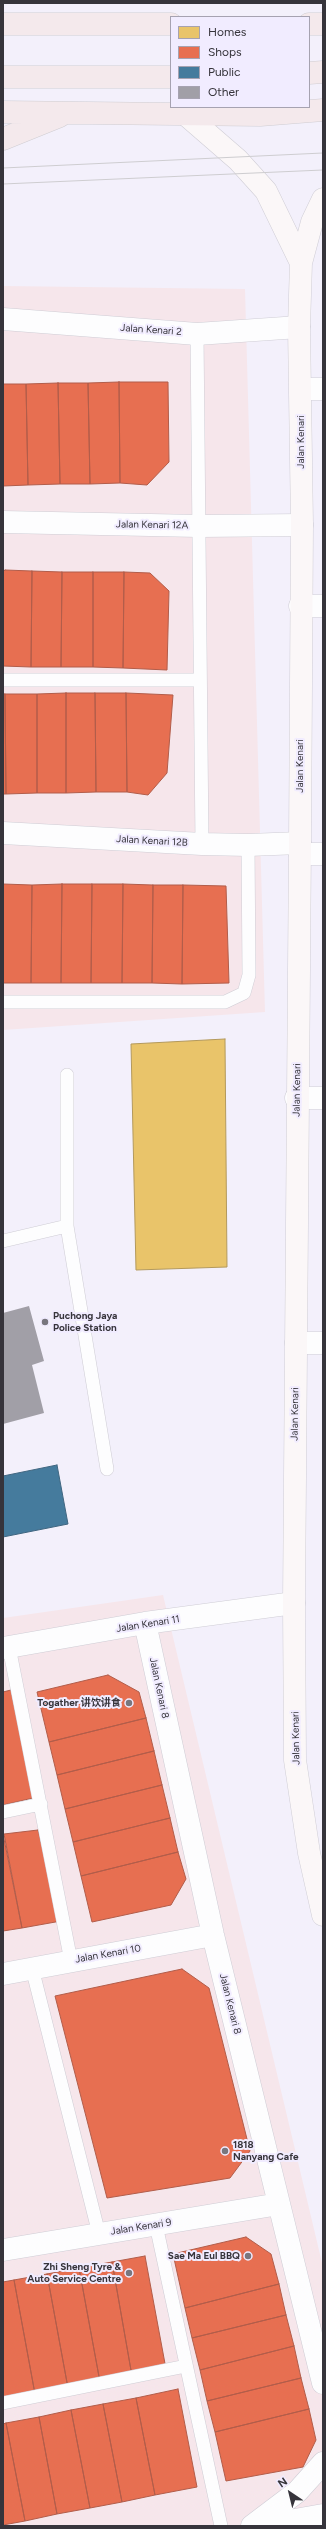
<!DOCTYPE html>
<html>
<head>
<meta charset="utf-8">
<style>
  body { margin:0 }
  #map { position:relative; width:326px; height:2529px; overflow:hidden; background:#f3f0fb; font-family:Figtree,sans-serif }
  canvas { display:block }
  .frame { position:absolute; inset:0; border:4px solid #36343b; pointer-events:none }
  .legend { position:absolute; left:170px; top:16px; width:140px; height:92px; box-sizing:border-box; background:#f1ecff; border:1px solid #a6a2b1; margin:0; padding:5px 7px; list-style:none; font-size:12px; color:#36343b }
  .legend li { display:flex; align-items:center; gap:8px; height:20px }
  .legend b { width:20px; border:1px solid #a6a2b1 }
  .north { position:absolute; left:270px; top:2473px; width:40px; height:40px; -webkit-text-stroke:3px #f1ecff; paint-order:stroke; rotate:325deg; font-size:11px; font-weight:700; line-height:16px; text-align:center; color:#36343b }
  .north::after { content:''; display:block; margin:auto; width:14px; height:18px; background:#36343b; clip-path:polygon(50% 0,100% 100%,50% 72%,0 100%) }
</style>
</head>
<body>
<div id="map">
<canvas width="326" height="2529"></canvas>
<div class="frame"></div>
<ul class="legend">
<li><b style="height:11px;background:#e9c46a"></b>Homes</li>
<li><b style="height:11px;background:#e76f51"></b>Shops</li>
<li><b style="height:11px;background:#457b9d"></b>Public</li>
<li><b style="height:11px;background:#a19fa7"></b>Other</li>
</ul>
<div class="north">N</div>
</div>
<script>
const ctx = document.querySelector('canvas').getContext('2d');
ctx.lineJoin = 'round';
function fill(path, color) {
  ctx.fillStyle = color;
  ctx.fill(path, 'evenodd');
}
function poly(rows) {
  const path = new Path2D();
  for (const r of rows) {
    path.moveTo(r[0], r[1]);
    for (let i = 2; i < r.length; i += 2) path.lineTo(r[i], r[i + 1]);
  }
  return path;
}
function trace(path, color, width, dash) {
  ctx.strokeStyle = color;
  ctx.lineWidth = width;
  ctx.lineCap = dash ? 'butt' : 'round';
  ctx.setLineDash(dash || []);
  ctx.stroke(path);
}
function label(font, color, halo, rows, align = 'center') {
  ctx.font = font + ' Figtree,"Noto Sans SC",sans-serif';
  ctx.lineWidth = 4;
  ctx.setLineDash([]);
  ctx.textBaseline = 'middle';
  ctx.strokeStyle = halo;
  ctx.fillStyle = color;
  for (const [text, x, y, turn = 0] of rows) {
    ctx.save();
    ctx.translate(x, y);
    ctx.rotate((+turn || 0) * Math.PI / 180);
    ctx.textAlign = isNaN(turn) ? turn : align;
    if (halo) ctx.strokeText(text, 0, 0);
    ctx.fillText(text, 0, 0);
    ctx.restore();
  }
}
fill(poly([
  [3,286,245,289,265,1012,3,1030],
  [163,1595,323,2267,323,2515,318,2526,3,2526,3,1618]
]), '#f6e6eb');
const homes = poly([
  [225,1039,227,1267,136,1270,131,1044,225,1039]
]);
fill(homes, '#e9c46a');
trace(homes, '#b3995c', 1);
const shops = poly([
  [119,382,168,382,169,462,147,485,120,483,119,382],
  [119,382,120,483,90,484,88,383,119,382],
  [58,383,88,383,90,484,60,484,58,383],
  [58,383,60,484,28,485,26,384,58,383],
  [3,384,26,384,28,485,3,486,3,384],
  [5,570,32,571,31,667,3,666,3,572,5,570],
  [32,571,62,572,61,667,31,667,32,571],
  [62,572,93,572,93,667,61,667,62,572],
  [93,572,124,572,123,668,93,667,93,572],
  [124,572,150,573,169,591,167,670,123,668,124,572],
  [66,693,95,693,96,792,66,793,66,693],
  [66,693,66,793,37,793,37,694,66,693],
  [95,693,126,693,127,792,96,792,95,693],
  [126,693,173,695,167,773,148,795,127,792,126,693],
  [3,694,5,694,6,794,3,794,3,694],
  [5,694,37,694,37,793,6,794,5,694],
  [3,884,32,885,31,983,3,983,3,884],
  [62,884,61,983,31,983,32,885,62,884],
  [62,884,92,884,91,983,61,983,62,884],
  [92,884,123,884,122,983,91,983,92,884],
  [123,884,153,885,152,983,122,983,123,884],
  [153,885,183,885,182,984,152,983,153,885],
  [183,885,226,886,229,983,182,984,183,885],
  [108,1675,139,1692,146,1718,49,1742,37,1692,108,1675],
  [11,1690,33,1798,3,1805,3,1692,11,1690],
  [146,1718,154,1751,57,1775,49,1742,146,1718],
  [154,1751,162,1785,65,1809,57,1775,154,1751],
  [162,1785,170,1818,73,1842,65,1809,162,1785],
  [170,1818,178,1852,81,1876,73,1842,170,1818],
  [38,1830,61,1921,22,1928,4,1834,38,1830],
  [3,1834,22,1928,3,1931,3,1834],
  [178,1852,186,1879,171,1905,92,1922,81,1876,178,1852],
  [182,1969,209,1988,250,2151,230,2178,107,2198,55,1996,182,1969],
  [246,2237,271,2254,279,2284,185,2308,173,2254,246,2237],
  [145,2256,166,2369,132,2376,112,2262,145,2256],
  [112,2262,132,2376,100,2382,79,2268,112,2262],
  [79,2268,100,2382,68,2388,47,2274,79,2268],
  [47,2274,68,2388,35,2394,14,2280,47,2274],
  [14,2280,35,2394,3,2400,3,2282,14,2280],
  [279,2284,286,2315,192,2338,185,2308,279,2284],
  [286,2315,294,2346,200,2370,192,2338,286,2315],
  [294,2346,301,2378,207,2401,200,2370,294,2346],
  [301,2378,309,2409,215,2432,207,2401,301,2378],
  [178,2389,197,2487,155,2495,136,2398,178,2389],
  [136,2398,155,2495,122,2502,103,2404,136,2398],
  [103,2404,122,2502,90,2508,71,2410,103,2404],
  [309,2409,316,2440,303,2467,226,2481,215,2432,309,2409],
  [71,2410,90,2508,57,2514,39,2417,71,2410],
  [39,2417,57,2514,25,2521,6,2423,39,2417],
  [6,2423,25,2521,3,2525,3,2424,6,2423]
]);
fill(shops, '#e76f51');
trace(shops, '#b25d4a', 1);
const public = poly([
  [57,1465,68,1524,3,1537,3,1476,57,1465]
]);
fill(public, '#457b9d');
trace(public, '#406680', 1);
fill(poly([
  [29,1306,44,1361,32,1365,44,1413,3,1424,3,1313]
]), '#a19fa7');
const lane = poly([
  [197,334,202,844],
  [3,680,200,680],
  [3,1002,225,1002,244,993,249,975,248,845],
  [67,1075,67,1226,107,1469],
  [3,1241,67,1226],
  [9,1647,71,1961],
  [3,1812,41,1804],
  [32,1968,99,2234],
  [156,2225,221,2526],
  [3,2403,186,2366]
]);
const street = poly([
  [3,319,197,334,299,327],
  [301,389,323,389],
  [3,522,199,526,302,525],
  [300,606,323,606],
  [3,833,202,844,248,845,300,843],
  [300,854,323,854],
  [296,1098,323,1098],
  [296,1343,323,1343],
  [145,1623,213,1935,323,2383],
  [3,1648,145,1623,294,1603],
  [3,1974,213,1935],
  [3,2250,279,2204],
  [252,2526,297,2492,323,2463],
  [261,2526,323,2515]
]);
const secondary = poly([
  [185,114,238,160,266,191,301,263],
  [323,199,312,222,301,263,299,327,302,525,300,843,294,1603,295,1760,309,1853,323,1915]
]);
const highway = poly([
  [3,24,171,24],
  [309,24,323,24],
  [309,73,323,72],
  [3,77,171,77],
  [3,112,260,115,323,110],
  [3,139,60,116]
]);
trace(lane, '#cfcdd5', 14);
trace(street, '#cfcdd5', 23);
trace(secondary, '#cfcdd5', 23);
trace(highway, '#cfcdd2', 23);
trace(lane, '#fdfdfe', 13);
trace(street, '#fdfdfe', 22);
trace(secondary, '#fbf7f8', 22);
trace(highway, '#f4e9ec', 22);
trace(poly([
  [3,168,323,153],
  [3,184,323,170]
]), '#cecdd0', 1);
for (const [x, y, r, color] of [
  [45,1322,4,"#78767e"],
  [129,1703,4,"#78767e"],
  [225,2151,4,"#78767e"],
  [248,2256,4,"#78767e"],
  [129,2273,4,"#78767e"]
]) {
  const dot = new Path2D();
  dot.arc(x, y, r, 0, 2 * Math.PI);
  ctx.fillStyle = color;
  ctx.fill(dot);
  trace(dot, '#f1ecff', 1.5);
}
label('10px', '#36343b', '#f1ecff', [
  ["Jalan Kenari 2",151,330,4],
  ["Jalan Kenari",301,442,-90],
  ["Jalan Kenari 12A",152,525,1],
  ["Jalan Kenari",300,766,-90],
  ["Jalan Kenari 12B",152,841,3],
  ["Jalan Kenari",297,1090,-89],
  ["Jalan Kenari",295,1414,-89],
  ["Jalan Kenari 11",148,1624,-9],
  ["Jalan Kenari 8",159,1688,78],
  ["Jalan Kenari",296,1738,-91],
  ["Jalan Kenari 10",108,1954,-10],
  ["Jalan Kenari 8",230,2004,76],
  ["Jalan Kenari 9",141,2227,-9]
]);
label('bold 10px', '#36343b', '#f1ecff', [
  ["Puchong Jaya",53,1316,"left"],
  ["Police Station",53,1328,"left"],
  ["Togather 讲饮讲食",121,1703],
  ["1818",233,2145,"left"],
  ["Nanyang Cafe",233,2157,"left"],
  ["Sae Ma Eul BBQ",240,2256],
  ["Zhi Sheng Tyre &",121,2267],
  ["Auto Service Centre",121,2279]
], 'right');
</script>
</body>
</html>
